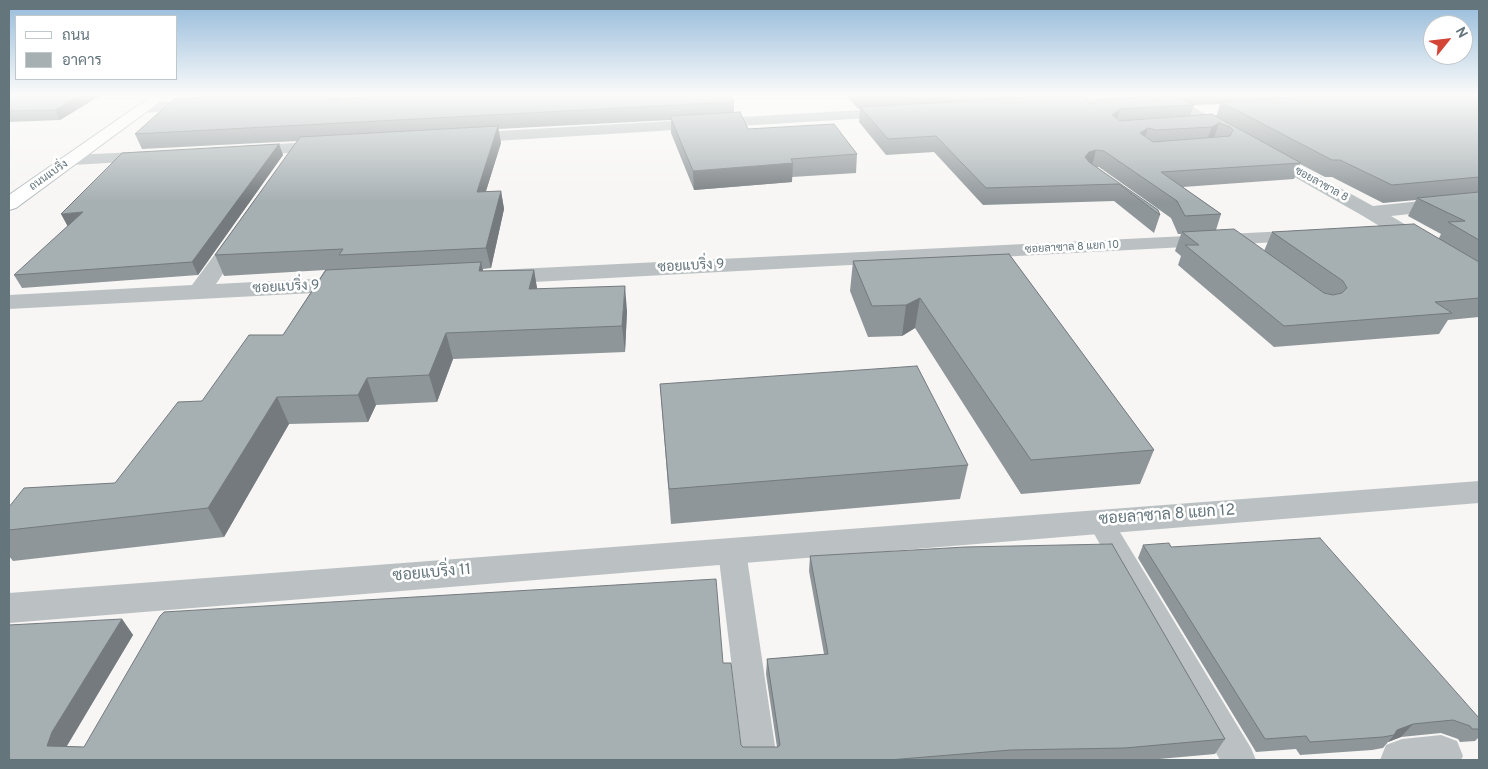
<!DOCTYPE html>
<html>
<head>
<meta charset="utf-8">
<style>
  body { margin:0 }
  #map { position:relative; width:1488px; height:769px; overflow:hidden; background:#f7f6f4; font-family:Overpass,Sarabun,sans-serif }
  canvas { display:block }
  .frame { position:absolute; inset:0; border:10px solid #64757c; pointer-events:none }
  .legend { position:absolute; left:15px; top:15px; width:162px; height:65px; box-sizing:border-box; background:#fff; border:1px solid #c1c8cb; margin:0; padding:6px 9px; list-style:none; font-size:15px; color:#64757c }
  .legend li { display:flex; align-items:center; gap:10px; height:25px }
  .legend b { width:25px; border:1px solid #c1c8cb }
  .north { position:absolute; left:1423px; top:15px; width:50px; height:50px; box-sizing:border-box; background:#fff; border:1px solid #c1c8cb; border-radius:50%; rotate:61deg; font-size:14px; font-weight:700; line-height:20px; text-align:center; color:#64757c }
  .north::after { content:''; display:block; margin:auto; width:18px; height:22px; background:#d34537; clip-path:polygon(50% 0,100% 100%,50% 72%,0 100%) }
</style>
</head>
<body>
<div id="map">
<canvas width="1488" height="769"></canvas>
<div class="frame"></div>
<ul class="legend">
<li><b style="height:6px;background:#fff"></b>ถนน</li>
<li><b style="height:14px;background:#a6afb2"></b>อาคาร</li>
</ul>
<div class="north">N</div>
</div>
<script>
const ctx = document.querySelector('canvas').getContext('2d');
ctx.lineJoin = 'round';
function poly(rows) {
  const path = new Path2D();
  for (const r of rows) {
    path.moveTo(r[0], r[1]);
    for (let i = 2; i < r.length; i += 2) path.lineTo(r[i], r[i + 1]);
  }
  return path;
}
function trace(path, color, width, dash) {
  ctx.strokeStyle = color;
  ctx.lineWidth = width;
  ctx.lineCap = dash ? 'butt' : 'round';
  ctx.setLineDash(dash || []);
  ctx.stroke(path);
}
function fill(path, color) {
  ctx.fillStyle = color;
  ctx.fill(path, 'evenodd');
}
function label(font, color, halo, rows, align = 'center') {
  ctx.font = font + ' Overpass,Sarabun,sans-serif';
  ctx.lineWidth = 5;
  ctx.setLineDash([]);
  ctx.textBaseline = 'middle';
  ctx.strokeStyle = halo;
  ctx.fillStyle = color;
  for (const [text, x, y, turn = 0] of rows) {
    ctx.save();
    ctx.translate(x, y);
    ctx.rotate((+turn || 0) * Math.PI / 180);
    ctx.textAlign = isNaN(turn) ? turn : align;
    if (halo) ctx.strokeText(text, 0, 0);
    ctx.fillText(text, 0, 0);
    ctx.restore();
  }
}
const secondary = poly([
  [153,95,169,95,16,208,9,210,9,195,153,95]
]);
trace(secondary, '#b0b7ba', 2);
fill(poly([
  [1100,511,1109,514,1251,748,1256,760,1220,760,1087,521,1091,514,1100,511],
  [732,541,742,544,746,551,777,760,743,760,718,551,722,544,732,541]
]), '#bbc1c3');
fill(poly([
  [300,95,393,95,391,98,386,99,295,102,293,99,295,96,300,95],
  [1147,95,1171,95,1373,206,1479,195,1479,207,1391,216,1479,268,1479,284,1471,282,1363,216,1164,103,1052,108,1047,107,1045,104,1047,101,1052,100,1147,95],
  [203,100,208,101,210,104,208,107,144,113,139,111,136,108,139,105,144,103,203,100],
  [897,108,902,110,905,113,902,116,463,143,457,141,455,138,457,135,463,133,897,108],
  [330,141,336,142,338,146,336,150,243,156,237,155,234,151,237,147,243,146,330,141],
  [155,151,161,152,164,156,161,160,72,165,66,164,63,160,66,156,72,155,155,151],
  [240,228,247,230,250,234,216,284,352,277,360,279,364,284,360,289,352,291,9,309,9,295,192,285,233,230,240,228],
  [1308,230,1315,232,1318,236,1315,240,497,284,489,282,486,277,489,272,497,270,1308,230],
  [1479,481,1479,503,9,623,9,593,1479,481],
  [1441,735,1457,741,1463,756,1461,760,1380,760,1386,745,1402,739,1441,735]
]), '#bbc1c3');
fill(secondary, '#fff');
fill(poly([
  [9,95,101,95,60,120,9,122],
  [195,95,337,95,339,99,734,102,734,112,748,129,857,154,856,173,792,177,792,182,694,190,671,133,671,120,498,129,501,143,486,191,501,191,504,209,491,268,483,269,483,271,534,270,537,289,627,311,625,352,453,359,437,402,376,405,368,422,289,424,224,537,13,561,9,556,9,507,115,483,202,401,283,335,325,270,224,276,215,255,298,141,142,149,135,134,196,98],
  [846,95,1095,95,1095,96,1082,97,1092,104,1157,101,1159,95,1175,95,1181,98,1182,95,1479,95,1479,317,1448,320,1439,334,1274,347,1178,265,1181,256,1175,251,1181,234,1178,234,1171,218,1099,167,1097,167,1160,215,1154,233,1114,201,983,205,934,152,886,155,859,122,860,109,858,109],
  [1220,104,1216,117,1190,116,1194,105],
  [1300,164,1325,177,1332,177,1383,203,1416,200,1408,216,1441,234,1439,238,1272,232,1264,251,1216,230,1221,214,1183,187,1294,179],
  [279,144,283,155,198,275,22,288,14,275],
  [1009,254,1154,450,1140,484,1021,494,915,328,902,336,868,337,850,291,853,261],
  [660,384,968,465,960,499,671,524],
  [1143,545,1171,547,1479,718,1479,737,1475,741,1460,742,1458,739,1441,733,1401,737,1388,742,1383,748,1372,750,1300,755,1296,749,1256,752,1138,558],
  [810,556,1225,739,1215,754,1148,760,9,760,122,619,133,635,67,746,84,747,723,663,741,745,743,747,777,747,766,674,767,659,824,654,809,571]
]), '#8f9699');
fill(poly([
  [80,95,101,95,60,120,55,110],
  [333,95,337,95,340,104,329,100],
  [1120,109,1116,124,1112,115],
  [1219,123,1214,138,1206,142,1212,127],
  [498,126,501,143,480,210,477,192],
  [1148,128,1143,143,1140,133],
  [279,144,283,155,198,275,192,262],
  [1096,150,1092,166,1085,157,1089,152],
  [793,163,792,182,694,190,693,171],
  [501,191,504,209,491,268,486,248],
  [83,212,68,227,61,214],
  [481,262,486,286,479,271],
  [534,270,538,294,529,289],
  [625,286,627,311,625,352,622,326],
  [920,298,915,328,902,336,906,305],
  [446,333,453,359,437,402,429,375],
  [367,378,376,405,368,422,358,395],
  [277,397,289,424,224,537,208,508],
  [122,619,133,635,66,747,47,746,52,732],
  [1413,724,1401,737,1388,742,1394,735,1397,730]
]), '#747a7d');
const building = poly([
  [9,95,80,95,55,110,9,111,9,95],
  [251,95,333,95,329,100,405,95,731,95,734,102,135,134,174,99,251,95],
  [857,95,908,95,859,97,857,95],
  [1080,95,1092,104,1099,100,1149,97,1158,101,1165,95,1164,95,1175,95,1194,105,1120,109,1112,115,1120,121,1212,114,1301,163,1161,172,1221,214,1185,216,1177,201,1104,151,1096,150,1089,152,1085,157,1089,162,1158,210,1160,215,1119,184,986,188,936,136,888,139,860,107,1080,95],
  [1219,123,1230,127,1233,130,1230,136,1153,142,1140,133,1148,128,1156,130,1212,127,1219,123],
  [1343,95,1479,95,1479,177,1392,185,1340,160,1332,160,1221,102,1343,95],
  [740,112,748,129,834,124,857,154,791,159,793,163,693,171,670,116,740,112],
  [498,126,477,192,501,191,486,248,339,255,343,249,215,255,300,137,498,126],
  [279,144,192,262,14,275,83,212,61,214,122,153,279,144],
  [1479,192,1479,240,1448,222,1465,221,1417,198,1479,192],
  [1414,224,1479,262,1479,298,1435,302,1452,313,1284,326,1185,245,1199,245,1182,232,1234,229,1324,293,1333,295,1342,293,1347,288,1343,281,1272,232,1414,224],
  [1009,254,1154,450,1031,460,920,298,906,305,872,306,853,261,1009,254],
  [481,262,479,271,534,270,529,289,625,286,622,326,446,333,429,375,367,378,358,395,277,397,208,508,9,530,9,507,24,488,115,483,178,402,202,401,249,335,283,335,326,270,481,262],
  [917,366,968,465,669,489,660,384,917,366],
  [1320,538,1479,718,1479,729,1472,729,1470,726,1453,720,1413,724,1397,730,1394,735,1383,737,1310,742,1306,736,1265,739,1143,545,1169,543,1171,547,1320,538],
  [1112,544,1225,739,1125,748,1011,750,889,760,9,760,9,625,122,619,52,732,47,746,84,747,160,616,164,612,716,579,723,663,731,663,741,745,743,747,778,747,780,745,767,659,828,654,810,556,965,547,1112,544]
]);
fill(building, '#a6afb2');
trace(building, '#747a7d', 1);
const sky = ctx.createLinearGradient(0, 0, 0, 202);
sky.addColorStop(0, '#94bada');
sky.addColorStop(0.47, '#fbfbfa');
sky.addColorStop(1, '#fbfbfa00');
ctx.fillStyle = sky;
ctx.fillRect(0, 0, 1488, 202);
label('11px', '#64757c', '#fff', [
  ["ถนนแบริ่ง",49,176,-35],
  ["ซอยลาซาล 8",1321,185,29],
  ["ซอยลาซาล 8 แยก 10",1072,248,-3]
]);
label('14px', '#64757c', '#fff', [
  ["ซอยแบริ่ง 9",691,267,-3],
  ["ซอยแบริ่ง 9",286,288,-3]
]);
label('16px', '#64757c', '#fff', [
  ["ซอยลาซาล 8 แยก 12",1167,516,-4],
  ["ซอยแบริ่ง 11",432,574,-5]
]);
</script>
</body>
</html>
